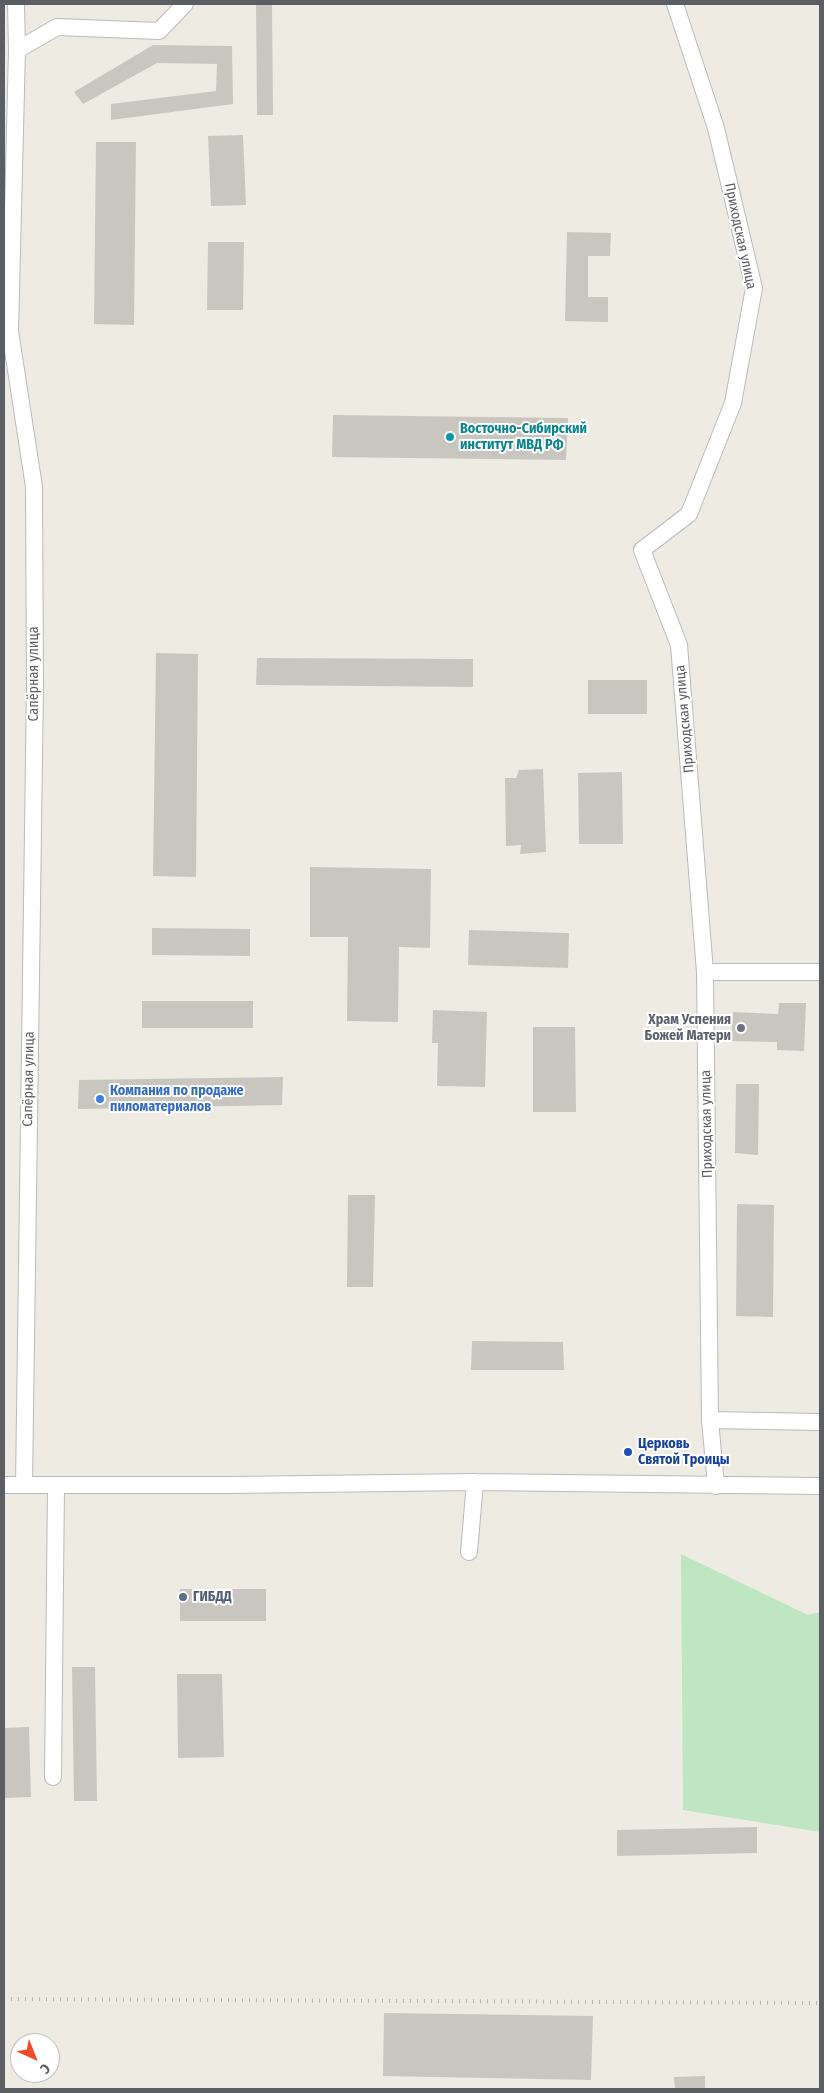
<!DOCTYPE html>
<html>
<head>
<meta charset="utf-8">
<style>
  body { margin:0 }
  #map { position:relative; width:824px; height:2093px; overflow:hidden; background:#eeece2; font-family:"Fira Sans Condensed",sans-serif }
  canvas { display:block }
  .frame { position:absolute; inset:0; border:5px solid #5b5e63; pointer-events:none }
  .north { position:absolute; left:10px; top:2033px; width:50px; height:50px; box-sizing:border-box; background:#fff; border:1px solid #bdbfc1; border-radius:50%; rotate:136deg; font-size:14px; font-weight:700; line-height:20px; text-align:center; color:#5b5e63 }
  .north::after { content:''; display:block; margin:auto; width:18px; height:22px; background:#ed4a29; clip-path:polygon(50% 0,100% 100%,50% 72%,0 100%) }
</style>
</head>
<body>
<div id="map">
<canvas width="824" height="2093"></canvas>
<div class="frame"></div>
<div class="north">С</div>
</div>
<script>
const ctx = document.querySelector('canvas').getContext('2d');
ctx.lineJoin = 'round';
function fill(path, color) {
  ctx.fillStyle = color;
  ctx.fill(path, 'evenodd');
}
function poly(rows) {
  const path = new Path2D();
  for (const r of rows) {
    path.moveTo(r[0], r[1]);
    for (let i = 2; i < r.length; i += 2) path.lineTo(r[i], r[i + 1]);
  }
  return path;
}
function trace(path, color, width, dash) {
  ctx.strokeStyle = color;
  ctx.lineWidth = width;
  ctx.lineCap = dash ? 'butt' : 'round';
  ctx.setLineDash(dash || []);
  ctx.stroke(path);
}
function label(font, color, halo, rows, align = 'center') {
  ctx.font = font + ' "Fira Sans Condensed",sans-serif';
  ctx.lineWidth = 4;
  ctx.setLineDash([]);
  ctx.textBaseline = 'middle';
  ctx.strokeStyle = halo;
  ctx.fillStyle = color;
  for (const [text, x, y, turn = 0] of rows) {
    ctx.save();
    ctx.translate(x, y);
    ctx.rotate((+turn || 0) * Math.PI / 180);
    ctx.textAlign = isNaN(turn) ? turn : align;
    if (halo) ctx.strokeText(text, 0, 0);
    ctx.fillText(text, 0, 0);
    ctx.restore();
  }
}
fill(poly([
  [681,1554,808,1615,820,1612,820,1832,683,1810]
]), '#bee6c1');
fill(poly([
  [256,4,272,4,273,115,257,115],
  [153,45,232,46,233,104,111,120,111,104,216,91,217,64,157,63,83,104,74,92],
  [243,135,246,205,211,206,208,136],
  [96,142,136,142,134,325,94,324],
  [567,232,611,233,610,256,588,256,588,297,608,297,608,322,565,321],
  [208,242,244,242,243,310,207,310],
  [333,415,568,418,566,460,332,457],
  [156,653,198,654,196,877,153,876],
  [257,658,473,659,473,687,256,685],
  [588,680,647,680,647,714,588,714],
  [543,769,546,852,520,854,521,845,506,846,505,778,516,778,519,770],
  [622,772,623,844,579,844,578,773],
  [310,867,431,869,430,948,399,947,398,1022,347,1021,348,937,310,937],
  [152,928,250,929,250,956,152,955],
  [469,930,569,933,568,968,468,965],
  [142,1001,253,1001,253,1028,142,1028],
  [779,1003,806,1003,804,1051,777,1050,777,1042,731,1041,733,1012,778,1014],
  [433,1010,487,1012,485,1087,437,1086,438,1043,432,1043],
  [533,1027,575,1027,576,1112,533,1112],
  [283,1077,282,1105,78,1109,79,1080],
  [736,1084,759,1084,758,1155,735,1153],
  [348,1195,375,1195,373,1287,347,1287],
  [737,1204,774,1205,773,1317,736,1316],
  [472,1341,563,1342,564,1370,471,1370],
  [180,1589,266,1589,266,1621,180,1621],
  [72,1667,95,1667,97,1801,74,1801],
  [177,1674,222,1674,224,1757,178,1758],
  [29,1727,31,1797,4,1798,4,1728],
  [757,1827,757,1853,617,1856,617,1830],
  [384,2013,593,2016,591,2080,383,2076],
  [705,2076,705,2089,675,2089,674,2077]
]), '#c9c6bf');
const minor = poly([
  [16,4,17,50],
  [675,4,716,128,754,288,733,403,689,514,642,550,679,645,705,972,710,1420,716,1486],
  [705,972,820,972],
  [710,1420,820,1422],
  [4,1485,228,1485,475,1482,820,1486],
  [24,1485,35,685,34,487,10,331,17,50,57,27,159,31,185,4],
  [469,1552,475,1482],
  [53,1777,56,1485]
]);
trace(minor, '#b8babf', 18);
trace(minor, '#fff', 16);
trace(poly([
  [4,1999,820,2003]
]), '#b5b6b6', 4, [1, 6]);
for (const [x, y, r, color] of [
  [450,437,5,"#0f9aa8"],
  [741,1028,5,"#6b7280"],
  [100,1099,5,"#3f7fe0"],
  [628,1452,5,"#1a4fb4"],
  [183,1597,5,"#5c6f8a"]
]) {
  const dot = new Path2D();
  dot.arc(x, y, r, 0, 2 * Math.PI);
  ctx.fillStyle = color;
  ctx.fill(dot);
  trace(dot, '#fff', 2);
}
label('14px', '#5b5e63', '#fff', [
  ["Приходская улица",740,236,78],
  ["Сапёрная улица",34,674,-90],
  ["Приходская улица",685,719,-95],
  ["Сапёрная улица",29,1079,-89],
  ["Приходская улица",707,1124,-91]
]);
label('bold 14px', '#0d838f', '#fff', [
  ["Восточно-Сибирский",460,429],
  ["институт МВД РФ",460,445]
], 'left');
label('bold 14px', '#5b616d', '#fff', [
  ["Храм Успения",731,1020],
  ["Божей Матери",731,1036]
], 'right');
label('bold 14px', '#366cbe', '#fff', [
  ["Компания по продаже",110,1091],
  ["пиломатериалов",110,1107]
], 'left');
label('bold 14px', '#164399', '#fff', [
  ["Церковь",638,1444],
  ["Святой Троицы",638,1460]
], 'left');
label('bold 14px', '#4e5e75', '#fff', [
  ["ГИБДД",193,1597]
], 'left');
</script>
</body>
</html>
